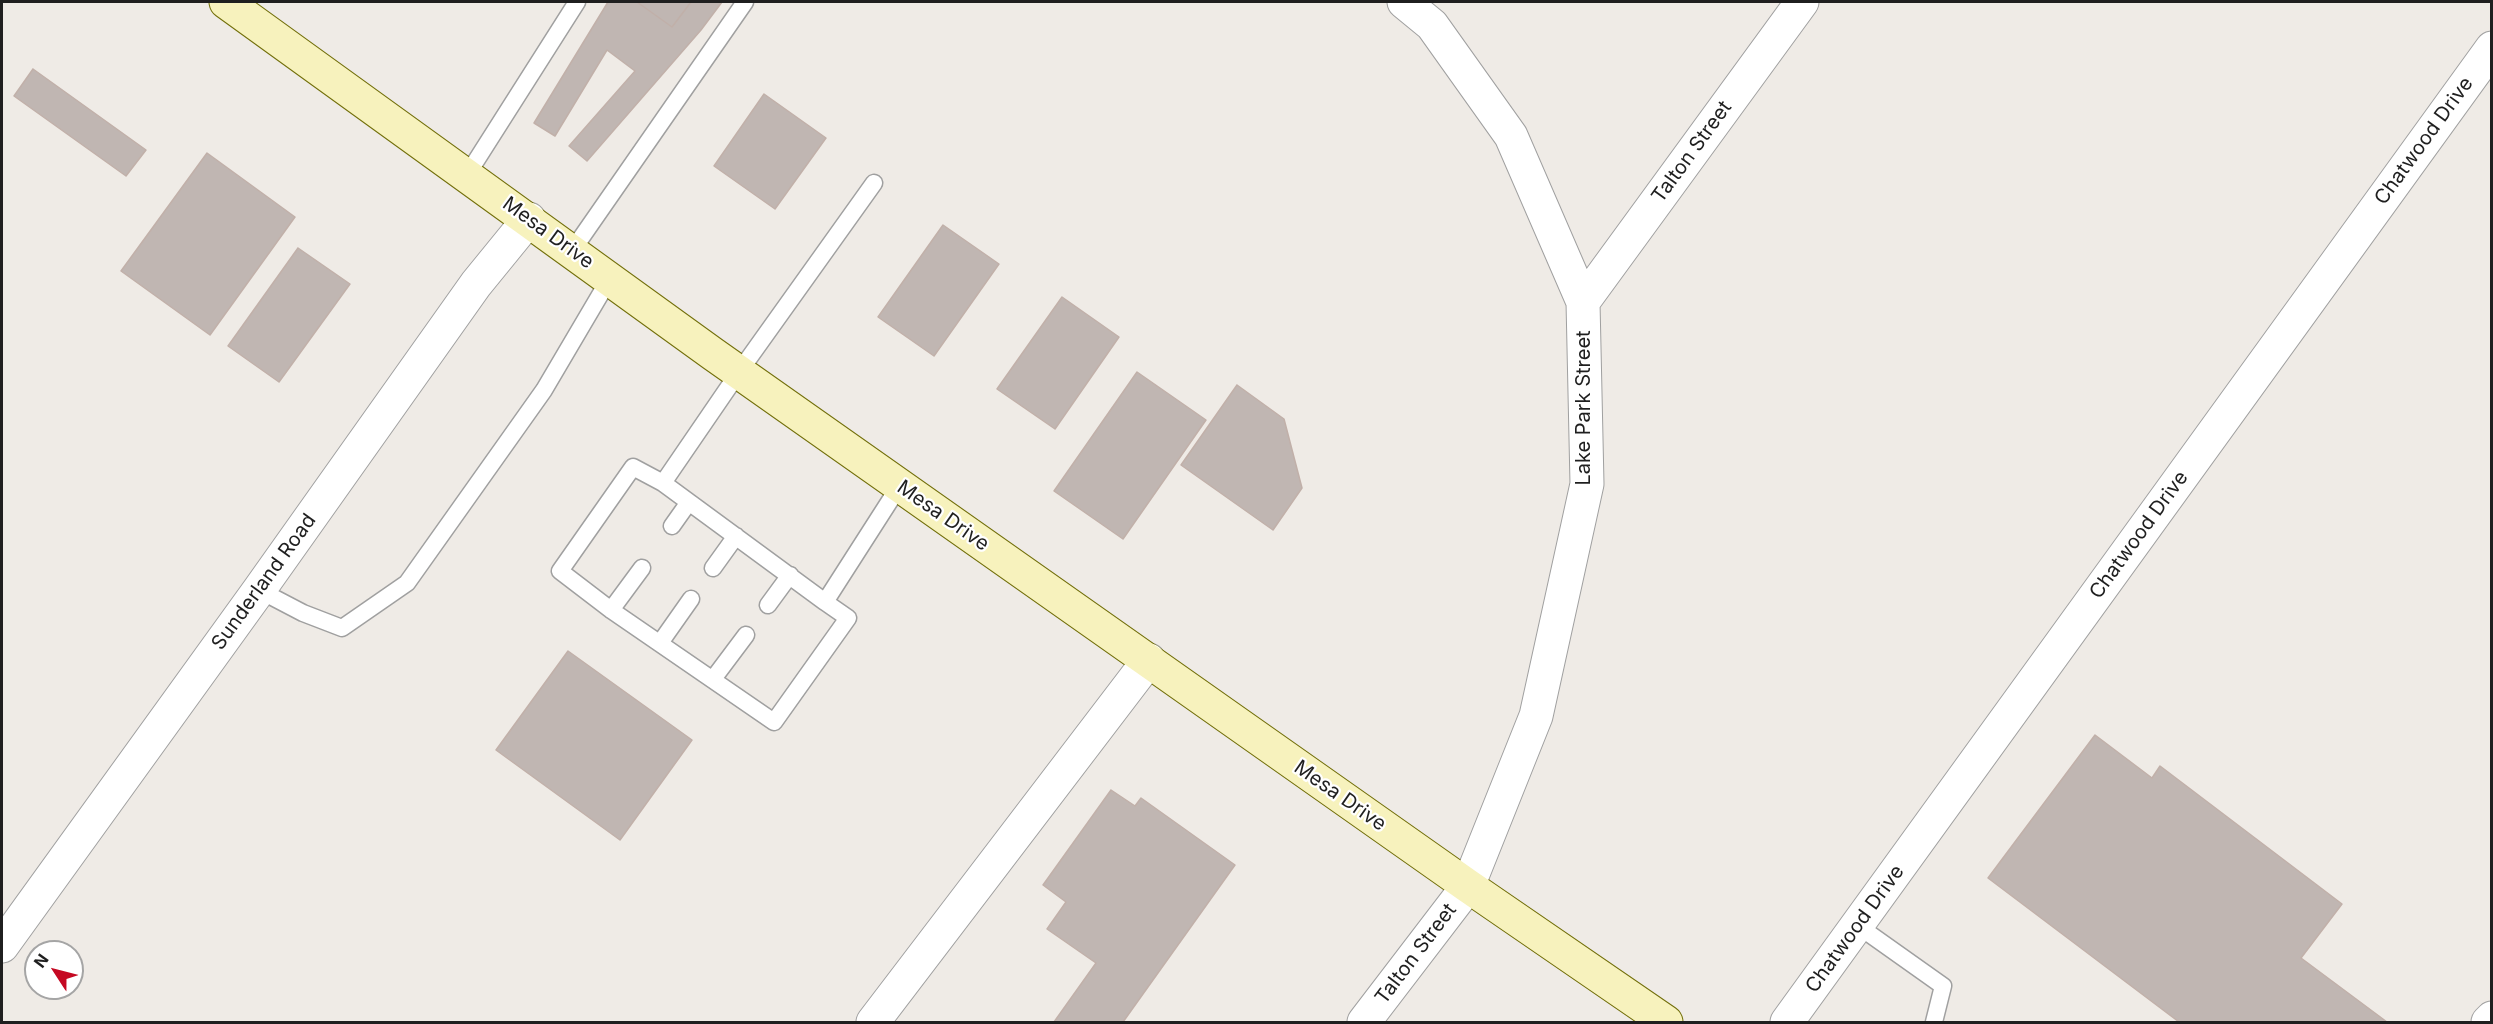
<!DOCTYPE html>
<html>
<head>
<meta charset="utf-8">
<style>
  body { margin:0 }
  #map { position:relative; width:2493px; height:1024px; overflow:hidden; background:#efebe6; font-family:Inter,sans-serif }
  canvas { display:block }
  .frame { position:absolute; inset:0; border:3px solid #1f1f1f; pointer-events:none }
  .north { position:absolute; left:24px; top:940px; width:60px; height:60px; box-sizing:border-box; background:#fff; border:2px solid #a5a5a5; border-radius:50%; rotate:306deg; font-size:16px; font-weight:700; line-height:24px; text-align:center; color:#1f1f1f }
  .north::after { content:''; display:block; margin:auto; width:21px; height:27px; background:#c50923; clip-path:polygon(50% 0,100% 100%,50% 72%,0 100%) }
</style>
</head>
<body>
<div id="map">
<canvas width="2493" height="1024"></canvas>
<div class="frame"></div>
<div class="north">N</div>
</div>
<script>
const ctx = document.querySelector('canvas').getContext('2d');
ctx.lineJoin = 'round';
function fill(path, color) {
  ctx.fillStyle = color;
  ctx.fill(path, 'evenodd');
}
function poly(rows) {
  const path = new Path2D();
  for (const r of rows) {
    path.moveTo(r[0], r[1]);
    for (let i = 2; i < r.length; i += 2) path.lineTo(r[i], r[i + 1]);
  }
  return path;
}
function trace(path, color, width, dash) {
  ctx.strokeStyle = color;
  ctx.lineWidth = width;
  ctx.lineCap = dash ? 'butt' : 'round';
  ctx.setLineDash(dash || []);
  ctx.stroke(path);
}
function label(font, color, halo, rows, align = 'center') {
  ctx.font = font + ' Inter,sans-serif';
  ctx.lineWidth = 4.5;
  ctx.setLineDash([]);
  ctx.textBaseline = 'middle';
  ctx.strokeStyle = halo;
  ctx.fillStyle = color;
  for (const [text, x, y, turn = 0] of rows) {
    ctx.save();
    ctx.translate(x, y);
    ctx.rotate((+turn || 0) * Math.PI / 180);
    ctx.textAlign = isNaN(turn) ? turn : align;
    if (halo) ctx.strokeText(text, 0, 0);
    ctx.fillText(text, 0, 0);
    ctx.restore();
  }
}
const building = poly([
  [608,2,637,2,672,27,691,2,722,2,701,30,587,161,569,146,635,71,607,50,555,136,534,123,608,2],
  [637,2,691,2,672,27,637,2],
  [33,69,146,150,126,176,14,96,33,69],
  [764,94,826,138,775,209,714,166,764,94],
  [207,153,295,217,210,335,121,271,207,153],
  [943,225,999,264,934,356,878,317,943,225],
  [298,248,350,284,279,382,228,346,298,248],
  [1062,297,1119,337,1055,429,997,389,1062,297],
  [1137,372,1206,420,1123,539,1054,491,1137,372],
  [1237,385,1284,419,1302,488,1273,530,1181,465,1237,385],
  [568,651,692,740,620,840,496,750,568,651],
  [2095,735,2152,778,2160,766,2342,904,2301,958,2387,1022,2179,1022,1988,878,2095,735],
  [1111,790,1135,806,1141,798,1235,865,1123,1022,1054,1022,1096,963,1047,929,1066,902,1043,885,1111,790]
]);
fill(building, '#c0b6b2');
trace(building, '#c1b0a9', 1.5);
const service = poly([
  [467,175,577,2],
  [874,183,739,372,663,483,825,602,900,485],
  [572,251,745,2],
  [663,483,633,467,560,571,611,610,774,722,848,618,825,602],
  [672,526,689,502],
  [713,568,736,536],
  [259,590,303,613,342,628,407,583,544,390,610,278],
  [768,605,790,575],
  [611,610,642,568],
  [660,643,691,599],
  [713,679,746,635],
  [1857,925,1943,986,1934,1022]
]);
const minor = poly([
  [1583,302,1802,2],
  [2,946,259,590,476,284,529,219],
  [873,1022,1149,660],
  [1364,1022,1468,886,1536,716,1587,484,1583,302,1511,136,1432,25,1404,2],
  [1787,1022,2492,48],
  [2488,1022,2492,1018]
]);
const secondary = poly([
  [226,2,713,354,1468,886,1666,1022]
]);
trace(service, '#a0a0a0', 19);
trace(minor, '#a0a0a0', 35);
trace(secondary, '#726f0a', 35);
trace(service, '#fff', 16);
trace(minor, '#fff', 33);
trace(secondary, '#f7f2bd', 33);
label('20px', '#1f1f1f', '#fff', [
  ["Chatwood Drive",2424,141,-54],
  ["Talton Street",1692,152,-54],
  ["Mesa Drive",548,233,36],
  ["Lake Park Street",1584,408,-90],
  ["Mesa Drive",943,516,35],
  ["Chatwood Drive",2139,535,-54],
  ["Sunderland Road",264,582,-54],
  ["Mesa Drive",1340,796,35],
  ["Chatwood Drive",1855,929,-54],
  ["Talton Street",1416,954,-53]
]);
</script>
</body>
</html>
